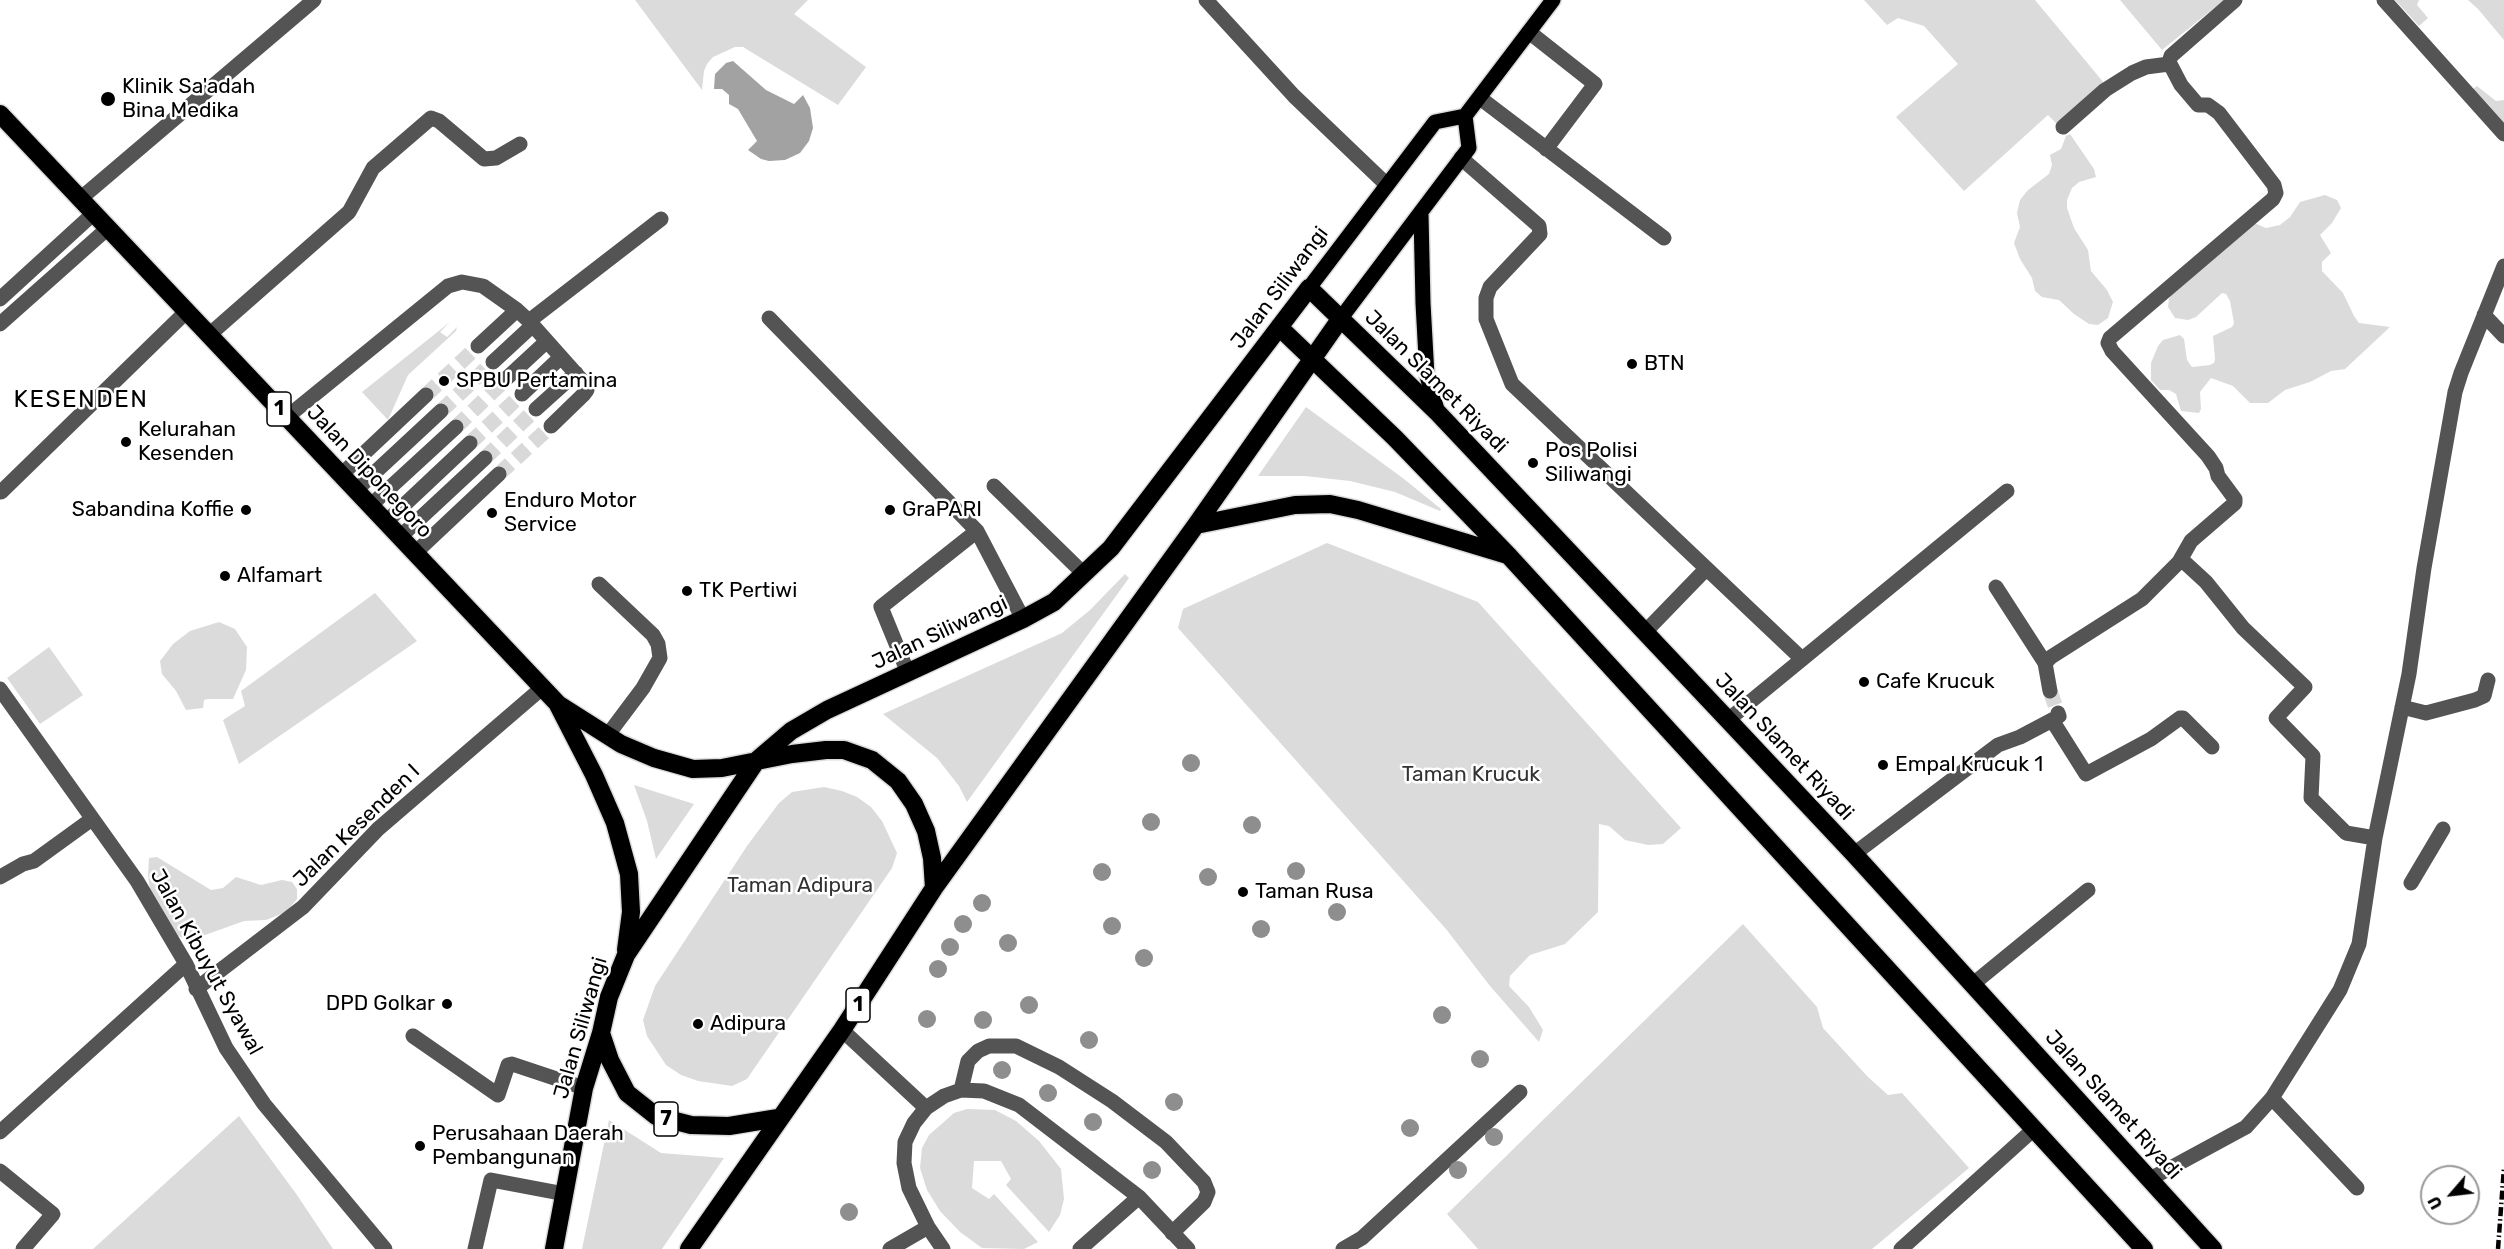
<!DOCTYPE html>
<html>
<head>
<meta charset="utf-8">
<style>
  body { margin:0 }
  #map { position:relative; width:2504px; height:1249px; overflow:hidden; background:#fff; font-family:Rubik,sans-serif }
  canvas { display:block }
  .north { position:absolute; left:2420px; top:1165px; width:60px; height:60px; box-sizing:border-box; background:#fff; border:2px solid #999; border-radius:50%; rotate:242deg; font-size:16px; font-weight:700; line-height:24px; text-align:center; color:#000 }
  .north::after { content:''; display:block; margin:auto; width:21px; height:27px; background:#000; clip-path:polygon(50% 0,100% 100%,50% 72%,0 100%) }
</style>
</head>
<body>
<div id="map">
<canvas width="2504" height="1249"></canvas>
<div class="north">U</div>
</div>
<script>
const ctx = document.querySelector('canvas').getContext('2d');
ctx.lineJoin = 'round';
function fill(path, color) {
  ctx.fillStyle = color;
  ctx.fill(path, 'evenodd');
}
function poly(rows) {
  const path = new Path2D();
  for (const r of rows) {
    path.moveTo(r[0], r[1]);
    for (let i = 2; i < r.length; i += 2) path.lineTo(r[i], r[i + 1]);
  }
  return path;
}
function trace(path, color, width, dash) {
  ctx.strokeStyle = color;
  ctx.lineWidth = width;
  ctx.lineCap = dash ? 'butt' : 'round';
  ctx.setLineDash(dash || []);
  ctx.stroke(path);
}
function label(font, color, halo, rows, align = 'center') {
  ctx.font = font + ' Rubik,sans-serif';
  ctx.lineWidth = 5;
  ctx.setLineDash([]);
  ctx.textBaseline = 'middle';
  ctx.strokeStyle = halo;
  ctx.fillStyle = color;
  for (const [text, x, y, turn = 0] of rows) {
    ctx.save();
    ctx.translate(x, y);
    ctx.rotate((+turn || 0) * Math.PI / 180);
    ctx.textAlign = isNaN(turn) ? turn : align;
    if (halo) ctx.strokeText(text, 0, 0);
    ctx.fillText(text, 0, 0);
    ctx.restore();
  }
}
fill(poly([
  [635,0,808,0,794,14,866,67,838,105,743,47,735,47,713,57,707,64,704,71,702,90],
  [1864,0,2035,0,2104,83,2057,124,2048,115,1964,191,1896,117,1958,64,1924,26,1898,18,1887,25],
  [2120,0,2224,0,2162,50],
  [2395,0,2419,0,2417,5,2428,18,2419,26],
  [2468,0,2504,0,2504,40,2478,9],
  [2477,86,2496,101,2504,100,2504,124,2473,89],
  [2070,134,2094,169,2096,177,2079,182,2072,188,2067,200,2067,208,2074,228,2088,250,2091,271,2107,290,2113,302,2108,318,2098,325,2089,324,2074,314,2059,300,2042,297,2035,291,2032,278,2020,259,2014,243,2020,227,2017,213,2020,200,2028,190,2049,174,2052,165,2050,155,2061,149,2066,136],
  [2325,195,2337,200,2341,208,2332,223,2320,235,2331,253,2322,262,2322,271,2343,293,2354,316,2359,323,2390,327,2345,369,2331,371,2310,382,2285,390,2268,403,2250,403,2233,386,2211,378,2200,392,2201,409,2199,413,2181,411,2176,394,2169,390,2160,390,2151,380,2151,363,2158,346,2163,340,2180,335,2184,339,2187,360,2192,367,2210,365,2214,363,2215,359,2213,336,2232,327,2234,323,2230,301,2226,294,2222,293,2196,317,2188,320,2175,318,2168,307,2169,299,2174,291,2254,223,2266,228,2280,225,2290,217,2300,202],
  [450,322,440,332,447,337,457,327,456,331,408,375,388,420,362,392],
  [1306,407,1404,479,1441,509,1440,511,1395,492,1350,481,1305,476,1258,476],
  [1327,543,1478,602,1681,828,1663,844,1648,845,1625,840,1609,826,1599,824,1598,912,1565,944,1530,955,1510,976,1509,986,1529,1007,1543,1030,1539,1042,1490,986,1446,929,1178,628,1183,609],
  [1125,574,1129,578,967,802,959,786,937,758,883,714,1062,633,1090,610],
  [375,593,417,641,239,764,223,720,245,706,241,691],
  [219,622,235,629,247,647,246,670,233,699,208,699,204,700,203,708,186,710,176,691,162,674,160,661,173,644,190,631],
  [49,647,83,695,40,724,7,678],
  [634,785,694,804,656,859,647,821],
  [824,787,842,791,857,797,871,807,882,821,897,853,892,868,747,1079,732,1086,698,1081,681,1075,666,1065,647,1036,643,1020,655,986,747,846,779,803,792,792],
  [157,857,211,890,223,888,236,877,261,885,282,880,292,882,297,889,297,899,286,912,266,920,244,921,194,939,186,939,178,936,151,897,148,875,149,858],
  [1743,924,1817,1007,1823,1028,1868,1077,1888,1095,1902,1093,1969,1168,1872,1249,1478,1249,1447,1214],
  [967,1109,995,1110,1016,1121,1039,1141,1061,1169,1064,1199,1060,1215,1049,1232,1006,1185,1011,1179,1001,1161,974,1161,972,1188,989,1199,994,1194,1038,1242,1024,1249,982,1248,960,1232,940,1211,927,1190,920,1168,922,1148,929,1135,954,1113],
  [239,1116,297,1195,333,1249,93,1249],
  [609,1120,661,1153,724,1158,662,1249,582,1249]
]), '#dbdbdb');
fill(poly([
  [733,61,766,90,794,104,803,95,810,108,813,128,809,141,800,153,785,160,769,161,761,159,748,150,757,141,738,109,729,104,729,95,722,89,714,89,715,74,726,63]
]), '#a2a2a2');
trace(poly([
  [426,395,478,346],
  [441,411,493,362],
  [456,427,507,378],
  [470,443,522,394],
  [485,458,536,409],
  [499,474,551,426],
  [2050,691,2058,713]
]), '#d9d9d9', 15, [15, 8]);
const major = poly([
  [1421,215,1423,303,1427,376,1438,413],
  [1309,288,1435,122,1465,116,1553,0],
  [1341,318,1469,148,1465,116]
]);
const highway = poly([
  [0,114,558,704,621,744,654,758,693,769,722,768,792,754,826,750,844,750,872,760,898,781,914,804,926,831,932,858,934,888],
  [1279,327,1395,438,1509,556,2144,1249],
  [1196,525,1295,505,1330,504,1358,510,1507,555],
  [558,705,594,775,615,823,629,874,631,912,626,950],
  [601,1033,610,1060,627,1093,656,1116,691,1125,729,1126,778,1118],
  [554,1249,584,1088,601,1033,609,997,626,955,757,760,791,731,827,710,1023,619,1054,602,1111,548,1309,288,1438,413,1728,720,1854,854,2213,1249],
  [689,1249,842,1030,934,888,1196,525,1341,318]
]);
trace(major, '#dbdbdb', 18);
trace(highway, '#dbdbdb', 21);
trace(poly([
  [1206,0,1294,96,1387,185],
  [2384,0,2504,134],
  [1529,32,1595,84,1546,149],
  [1480,98,1664,238],
  [2063,127,2105,90,2132,73,2146,67,2169,64],
  [1461,158,1539,226,1540,234,1490,287,1486,298,1486,319,1512,384,1802,659],
  [80,199,314,0],
  [0,299,94,213],
  [2484,315,2504,336],
  [769,318,977,531,1023,619],
  [529,321,661,219],
  [0,324,108,228],
  [209,335,349,212,373,168,431,118,439,121,484,159,496,158,520,144],
  [478,346,517,310],
  [493,362,533,325],
  [507,378,547,341],
  [522,394,561,357],
  [536,409,576,373],
  [287,417,448,286,462,282,483,286,517,310,529,321,586,385,587,390,584,394,551,426],
  [341,475,426,395],
  [994,486,1084,574],
  [356,490,441,411],
  [1,492,187,311],
  [370,506,456,427],
  [386,522,470,443],
  [400,537,485,458],
  [415,553,499,474],
  [2181,559,2206,582,2243,628,2305,687,2276,718,2313,756,2311,798,2346,833,2375,838],
  [599,584,653,635,658,644,660,658,643,688,607,736],
  [1996,587,2045,663],
  [1645,632,1706,569],
  [908,673,881,607,977,531],
  [0,689,137,881,186,964,226,1048,264,1104,385,1249],
  [2050,691,2045,663,2051,657,2142,599,2179,562,2191,541,2235,503,2235,499,2218,476,2216,468,2208,456,2112,351,2108,343,2110,338,2273,199,2276,193,2274,185,2219,113,2208,105,2198,105,2181,85,2169,62,2171,56,2235,0],
  [2402,707,2426,713,2475,700,2484,696,2488,680],
  [1728,720,2007,491],
  [2052,720,2086,774,2151,739,2180,718,2183,718,2212,747],
  [1854,854,1998,745,2020,737,2056,718,2059,716,2058,713],
  [0,877,23,864,34,861,92,819],
  [2411,883,2443,829],
  [1973,984,2088,890],
  [196,989,303,907,378,829,542,688],
  [842,1030,926,1108],
  [413,1036,498,1095,508,1065,512,1064,584,1088],
  [961,1090,968,1061,978,1051,989,1046,1016,1046,1059,1067,1112,1101,1166,1142,1204,1182,1208,1192,1204,1202,1172,1233],
  [2272,1098,2357,1188],
  [0,1132,186,964],
  [0,1171,53,1214,23,1249],
  [2150,1179,2246,1127,2272,1098,2340,990,2359,944,2375,838,2409,674,2424,568,2455,392,2461,373,2504,266],
  [475,1249,491,1180,565,1194],
  [890,1249,928,1227],
  [943,1249,928,1227,909,1188,904,1163,905,1142,914,1123,926,1108,944,1096,961,1090,984,1091,1019,1105,1139,1197,1188,1249],
  [1080,1249,1139,1197],
  [1343,1249,1362,1238,1520,1092],
  [1901,1249,2034,1129]
]), '#545454', 15);
trace(major, '#000', 15);
trace(highway, '#000', 18);
trace(poly([
  [2498,1249,2504,1167]
]), '#000', 4.5, [9, 3, 1.5, 3]);
ctx.fillStyle = '#8e8e8e';
for (const [x, y] of [
  [1191,763],
  [1151,822],
  [1252,825],
  [1296,871],
  [1102,872],
  [1208,877],
  [982,903],
  [1337,912],
  [963,924],
  [1112,926],
  [1261,929],
  [1008,943],
  [950,947],
  [1144,958],
  [938,969],
  [1029,1005],
  [1442,1015],
  [927,1019],
  [983,1020],
  [1089,1040],
  [1480,1059],
  [1002,1070],
  [1048,1093],
  [1174,1102],
  [1093,1122],
  [1410,1128],
  [1494,1137],
  [1152,1170],
  [1458,1170],
  [849,1212]
]) {
  ctx.beginPath();
  ctx.arc(x, y, 9, 0, 2 * Math.PI);
  ctx.fill();
}
for (const [x, y, r, color] of [
  [108,99,8,"#000"],
  [1632,364,6,"#000"],
  [444,381,6,"#000"],
  [126,442,6,"#000"],
  [1533,463,6,"#000"],
  [246,510,6,"#000"],
  [890,510,6,"#000"],
  [492,513,6,"#000"],
  [225,576,6,"#000"],
  [687,591,6,"#000"],
  [1864,682,6,"#000"],
  [1883,765,6,"#000"],
  [1243,892,6,"#000"],
  [447,1004,6,"#000"],
  [698,1024,6,"#000"],
  [420,1146,6,"#000"]
]) {
  const dot = new Path2D();
  dot.arc(x, y, r, 0, 2 * Math.PI);
  ctx.fillStyle = color;
  ctx.fill(dot);
  trace(dot, '#fff', 2);
}
for (const [x, y, w] of [
  [279,409,24],
  [858,1005,24],
  [666,1119,24]
]) {
  const box = new Path2D();
  box.roundRect(x - w / 2, y - 17, w, 34, 4.5);
  ctx.fillStyle = '#fff';
  ctx.fill(box);
  trace(box, '#000', 1.5);
}
label('bold 20px', '#000', null, [
  ["1",279,409],
  ["1",858,1005],
  ["7",666,1119]
]);
label('21px', '#000', '#fff', [
  ["Klinik Sa'adah",122,87],
  ["Bina Medika",122,111],
  ["BTN",1644,364],
  ["SPBU Pertamina",456,381],
  ["Kelurahan",138,430],
  ["Kesenden",138,454],
  ["Pos Polisi",1545,451],
  ["Siliwangi",1545,475],
  ["Enduro Motor",504,501],
  ["Service",504,525],
  ["Sabandina Koffie",234,510,"right"],
  ["GraPARI",902,510],
  ["Alfamart",237,576],
  ["TK Pertiwi",699,591],
  ["Cafe Krucuk",1876,682],
  ["Empal Krucuk 1",1895,765],
  ["Taman Rusa",1255,892],
  ["DPD Golkar",435,1004,"right"],
  ["Adipura",710,1024],
  ["Perusahaan Daerah",432,1134],
  ["Pembangunan",432,1158]
], 'left');
label('21px', '#000', '#fff', [
  ["Jalan Siliwangi",1280,288,-53],
  ["Jalan Slamet Riyadi",1436,382,45],
  ["Jalan Diponegoro",369,472,47],
  ["Jalan Siliwangi",940,633,-25],
  ["Jalan Slamet Riyadi",1784,747,47],
  ["Jalan Kesenden I",357,826,-44],
  ["Jalan Kibuyut Syawal",206,962,61],
  ["Jalan Siliwangi",581,1028,-74],
  ["Jalan Slamet Riyadi",2113,1105,48]
]);
label('21px', '#323232', '#fff', [
  ["Taman Krucuk",1471,775],
  ["Taman Adipura",800,886]
]);
ctx.letterSpacing = '1.5px';
label('24px', '#000', '#fff', [
  ["KESENDEN",81,400]
]);
ctx.letterSpacing = '0px';
</script>
</body>
</html>
